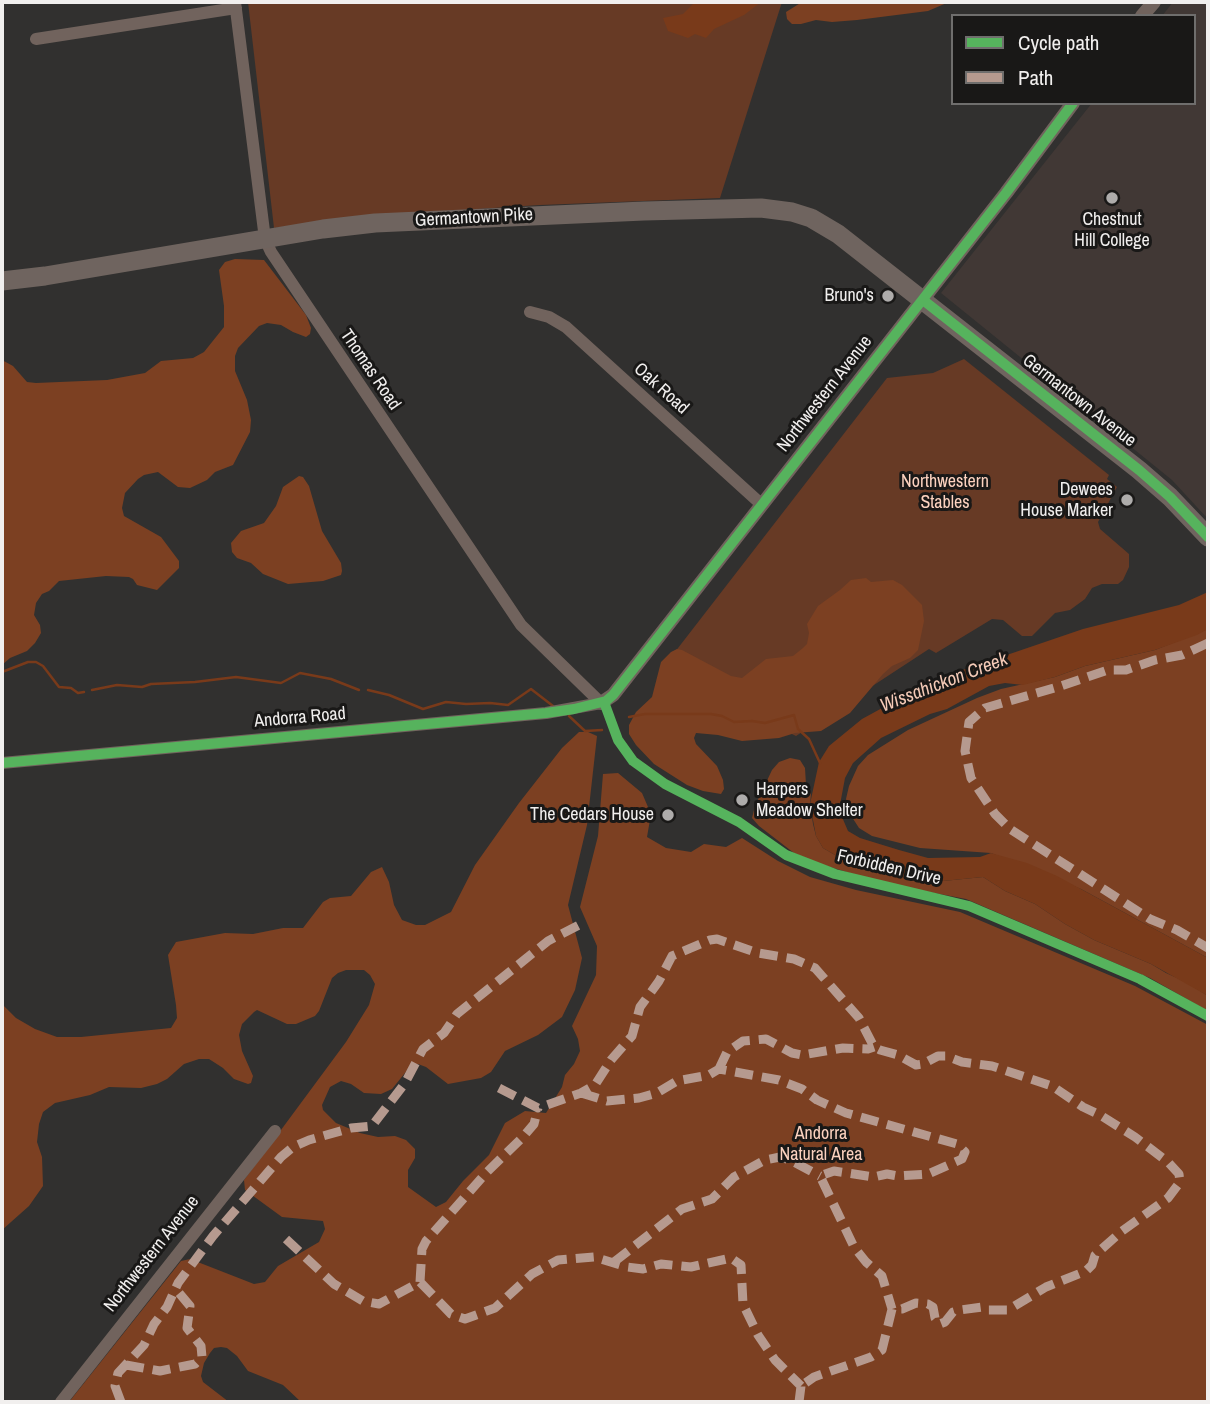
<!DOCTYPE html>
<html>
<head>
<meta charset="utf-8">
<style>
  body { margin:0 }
  #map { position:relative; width:1210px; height:1404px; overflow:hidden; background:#31302f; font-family:"Archivo Narrow",sans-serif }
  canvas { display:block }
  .frame { position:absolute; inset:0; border:4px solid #f1efee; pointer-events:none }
  .legend { position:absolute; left:951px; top:14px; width:245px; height:91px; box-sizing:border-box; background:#191817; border:2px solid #6f6e6d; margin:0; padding:9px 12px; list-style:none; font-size:21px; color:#f1efee }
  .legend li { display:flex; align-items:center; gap:14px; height:35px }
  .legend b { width:35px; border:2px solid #6f6e6d }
</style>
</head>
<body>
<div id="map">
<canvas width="1210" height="1404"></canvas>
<div class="frame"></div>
<ul class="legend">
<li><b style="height:9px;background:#56b35d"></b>Cycle path</li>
<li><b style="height:9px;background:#b69a8f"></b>Path</li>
</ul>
</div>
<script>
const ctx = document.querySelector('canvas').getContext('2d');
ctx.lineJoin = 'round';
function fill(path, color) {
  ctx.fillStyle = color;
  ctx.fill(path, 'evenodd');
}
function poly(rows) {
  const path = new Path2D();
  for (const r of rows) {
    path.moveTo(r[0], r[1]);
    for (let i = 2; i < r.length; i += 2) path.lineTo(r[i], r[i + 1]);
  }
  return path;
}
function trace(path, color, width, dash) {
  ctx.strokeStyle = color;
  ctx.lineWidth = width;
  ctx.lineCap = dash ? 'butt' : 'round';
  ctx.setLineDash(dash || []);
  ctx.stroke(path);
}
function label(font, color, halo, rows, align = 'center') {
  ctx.font = font + ' "Archivo Narrow",sans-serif';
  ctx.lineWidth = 6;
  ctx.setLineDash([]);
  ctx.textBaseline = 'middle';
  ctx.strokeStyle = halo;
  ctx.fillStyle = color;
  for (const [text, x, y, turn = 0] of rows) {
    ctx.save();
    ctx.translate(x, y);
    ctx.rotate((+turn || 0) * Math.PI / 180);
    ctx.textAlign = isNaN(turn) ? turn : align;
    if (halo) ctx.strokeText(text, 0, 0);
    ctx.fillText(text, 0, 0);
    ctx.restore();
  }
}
fill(poly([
  [1173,2,1208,2,1208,519,1172,480,941,293,1092,103,1194,103,1194,16,1162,16]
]), '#413835');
fill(poly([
  [248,2,782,2,720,198,540,205,367,216,274,228],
  [964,359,1109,475,1107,479,1117,487,1098,522,1100,529,1129,554,1129,567,1123,580,1118,584,1102,584,1092,588,1085,599,1070,610,1055,613,1032,636,1022,636,1003,620,992,619,936,653,929,649,796,736,661,670,887,378,933,373]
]), '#673a25');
fill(poly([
  [802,2,949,2,928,11,857,20,832,22,816,20,801,24,792,24,787,19,786,12],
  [235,259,264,260,306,315,311,328,310,334,306,337,293,332,281,325,267,323,259,326,238,348,235,356,235,371,247,400,251,420,250,432,233,465,215,472,207,480,190,488,178,487,158,472,144,475,138,479,125,493,122,508,124,516,161,537,179,561,179,568,157,590,137,585,133,579,129,577,106,576,59,581,49,591,42,594,36,603,34,615,40,625,41,633,35,643,27,651,10,658,2,665,2,360,13,366,27,382,36,383,107,380,145,373,161,361,193,358,204,352,224,327,224,306,219,270,225,262],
  [299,476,303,477,309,486,322,531,341,563,342,571,341,575,323,581,288,584,263,574,251,563,237,558,232,552,231,543,241,531,264,523,276,506,283,487],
  [866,578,871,582,893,580,902,585,922,605,924,621,918,650,910,658,892,666,883,674,850,713,821,731,795,733,779,738,742,741,718,735,696,733,694,738,696,744,717,766,723,780,724,789,721,794,703,791,687,785,654,764,636,745,629,734,629,725,636,712,652,697,661,662,671,652,677,649,682,650,731,676,742,678,766,659,793,656,803,648,807,644,809,633,807,624,818,606,840,590,851,580],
  [1208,629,1208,958,1081,889,991,853,920,848,872,836,859,828,850,814,846,799,849,786,858,766,868,755,908,730,977,698,1001,689,1055,677,1085,666,1155,650],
  [579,732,588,732,597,736,587,825,568,905,582,958,575,990,562,1017,538,1035,505,1051,491,1072,481,1078,448,1084,426,1067,418,1064,409,1068,392,1089,381,1094,364,1093,351,1084,341,1081,330,1087,322,1105,323,1110,336,1123,360,1133,378,1137,395,1136,406,1140,415,1149,415,1158,408,1170,408,1187,436,1207,446,1202,463,1181,489,1155,505,1123,525,1111,546,1113,562,1087,565,1075,574,1064,580,1051,578,1039,572,1026,596,975,597,946,580,907,598,836,603,774,618,773,642,793,651,814,647,837,666,848,691,852,704,844,726,847,742,838,778,861,810,877,856,890,960,912,1135,986,1208,1025,1208,1402,301,1402,283,1385,248,1371,237,1356,227,1348,221,1347,214,1348,210,1353,204,1363,201,1376,203,1382,229,1402,69,1402,181,1261,190,1259,254,1284,265,1282,278,1266,319,1242,325,1229,323,1221,282,1217,245,1190,244,1180,346,1042,369,1005,375,984,370,975,364,970,346,970,338,973,332,978,319,1011,315,1016,296,1024,287,1024,257,1010,254,1012,242,1024,239,1035,242,1051,253,1076,251,1083,248,1084,234,1079,223,1068,209,1059,199,1059,184,1064,167,1079,157,1084,141,1088,109,1087,90,1095,55,1103,43,1112,39,1124,37,1142,42,1157,43,1186,29,1206,2,1230,2,1004,16,1018,35,1029,57,1037,81,1037,171,1028,177,1018,176,1005,168,955,176,942,225,933,253,934,283,928,303,928,323,902,330,898,351,896,371,872,382,867,389,882,394,905,402,920,416,925,425,925,451,912,475,865,519,803,562,748],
  [790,758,800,760,805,768,806,785,811,794,810,804,813,824,816,836,823,848,835,855,860,860,878,869,943,881,983,877,1005,891,1035,904,1065,924,1094,940,1151,964,1166,973,1186,982,1208,996,1208,1011,1150,978,966,899,887,884,820,864,794,853,759,826,752,818,755,806,772,770,779,762]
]), '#7c4022');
fill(poly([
  [695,2,761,2,744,15,714,29,706,38,695,34,688,38,668,31,663,18,683,14],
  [1208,592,1208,629,1197,635,1155,650,1085,666,1055,677,1023,685,1005,683,989,686,947,709,930,714,881,738,853,763,845,778,839,810,848,831,860,838,899,850,928,858,980,857,991,853,1027,863,1057,876,1208,958,1208,996,1151,964,1094,940,1065,924,1035,904,1005,891,983,877,943,881,919,878,878,869,860,860,835,855,823,848,816,836,810,804,819,762,829,746,862,719,917,689,954,673,1083,629,1179,605]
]), '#793a1a');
trace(poly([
  [2,672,28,662,36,662,43,666,59,687,71,688,78,693,84,692],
  [92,690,117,685,142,687,151,684,195,682,236,677,281,683,300,673,331,679,359,690],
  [368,690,389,695,423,709,446,702,466,704,490,703,508,705,531,689,553,706],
  [569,716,585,731,602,730],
  [629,717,645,714,711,714,722,716,734,722,752,721,765,723,794,715,798,729,809,739,820,763]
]), '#793a1a', 2.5);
trace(poly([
  [235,2,265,239,271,252,521,625,601,703],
  [36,39,236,8],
  [530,312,549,317,566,327,761,504],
  [2,763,546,713,601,703],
  [61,1402,275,1131]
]), '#71635d', 12);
trace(poly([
  [1142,16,1154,2],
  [601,703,613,695,1006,193,1073,103]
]), '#71635d', 14);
trace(poly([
  [2,281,45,276,323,229,375,223,644,211,761,208,792,212,811,218,838,234,1139,470,1170,497,1208,537]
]), '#6f645f', 19);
trace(poly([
  [1208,643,1182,655,1155,660,1126,670,1108,670,1061,686,985,708,969,722,965,751,971,778,995,814,1010,829,1150,919,1177,930,1208,948],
  [719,1069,727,1052,743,1041,766,1039,792,1053,802,1055,843,1048,868,1049,874,1047],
  [499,1088,538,1108,581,1093,595,1085,611,1060,632,1036,640,1007,659,981,672,956,710,940,717,939,758,953,794,959,815,968,859,1018,874,1047,880,1050,898,1055,916,1065,923,1064,938,1056,946,1056,962,1062,992,1066,1052,1086,1083,1107,1100,1115,1135,1137,1168,1162,1179,1174,1180,1182,1168,1198,1122,1231,1095,1255,1092,1265,1086,1271,1046,1287,1008,1310,988,1310,982,1307,960,1310,953,1312,945,1322,940,1324,935,1318,933,1307,928,1304,916,1303,902,1309,892,1309,882,1350,871,1357,814,1377,801,1386],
  [581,1093,607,1101,639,1098,657,1093,677,1081,709,1075,719,1069,779,1080,802,1089,817,1100,846,1113,957,1144,965,1152,962,1159,928,1174,898,1176,887,1174,874,1177,834,1171,820,1176,854,1247,866,1262,882,1276,892,1309],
  [286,1239,334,1284,363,1301,379,1304,420,1282],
  [614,1262,682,1209,712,1199,734,1177,765,1160,780,1157,790,1160,820,1176],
  [420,1282,451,1314,465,1319,495,1308,532,1274,558,1260,594,1257,627,1267,643,1269,661,1264,691,1267,731,1258,741,1265,743,1304,758,1335,775,1360,801,1386],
  [420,1282,422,1249,426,1241,487,1172,523,1137,534,1124,538,1108],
  [126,1365,160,1371,195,1364,202,1357,201,1346,187,1328,190,1306,175,1288],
  [121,1402,115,1386,118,1373,144,1345,154,1324,167,1307,178,1283,213,1236,281,1157,293,1147,309,1140,351,1128,372,1126,405,1083,423,1049,444,1033,457,1014,548,941,579,925],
  [799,1402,801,1386]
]), '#b69a8f', 9, [18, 9]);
trace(poly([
  [923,300,1139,470,1170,497,1208,537],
  [604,702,618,740,633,761,665,784,739,822,786,855,835,874,969,906,1140,979,1208,1016],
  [2,763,546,713,574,709,606,701,613,695,1006,193,1073,103]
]), '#56b35d', 10);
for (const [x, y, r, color] of [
  [1112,198,7,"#aeacab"],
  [888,296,7,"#aeacab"],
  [1127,500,7,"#aeacab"],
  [742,800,7,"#aeacab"],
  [668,815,7,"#aeacab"]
]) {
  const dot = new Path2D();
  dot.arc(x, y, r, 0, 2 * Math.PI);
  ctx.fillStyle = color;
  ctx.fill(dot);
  trace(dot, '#191817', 2.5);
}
label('18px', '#f1efee', '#191817', [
  ["Germantown Pike",474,218,-3],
  ["Thomas Road",370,370,56],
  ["Oak Road",661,389,42],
  ["Northwestern Avenue",825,394,-52],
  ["Germantown Avenue",1079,401,38],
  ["Andorra Road",300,718,-5],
  ["Forbidden Drive",889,868,13],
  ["Northwestern Avenue",152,1254,-52]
]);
label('18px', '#f1efee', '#191817', [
  ["Chestnut",1112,220,"center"],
  ["Hill College",1112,241,"center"],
  ["Bruno's",874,296],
  ["Dewees",1113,490],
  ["House Marker",1113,511],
  ["Harpers",756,790,"left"],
  ["Meadow Shelter",756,811,"left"],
  ["The Cedars House",654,815]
], 'right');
label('18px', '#fcd2bf', '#191817', [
  ["Northwestern",945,482],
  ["Stables",945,503],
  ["Andorra",821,1134],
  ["Natural Area",821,1155]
]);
label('italic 19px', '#f4cab7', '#191817', [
  ["Wissahickon Creek",944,683,-21]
]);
</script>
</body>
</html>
